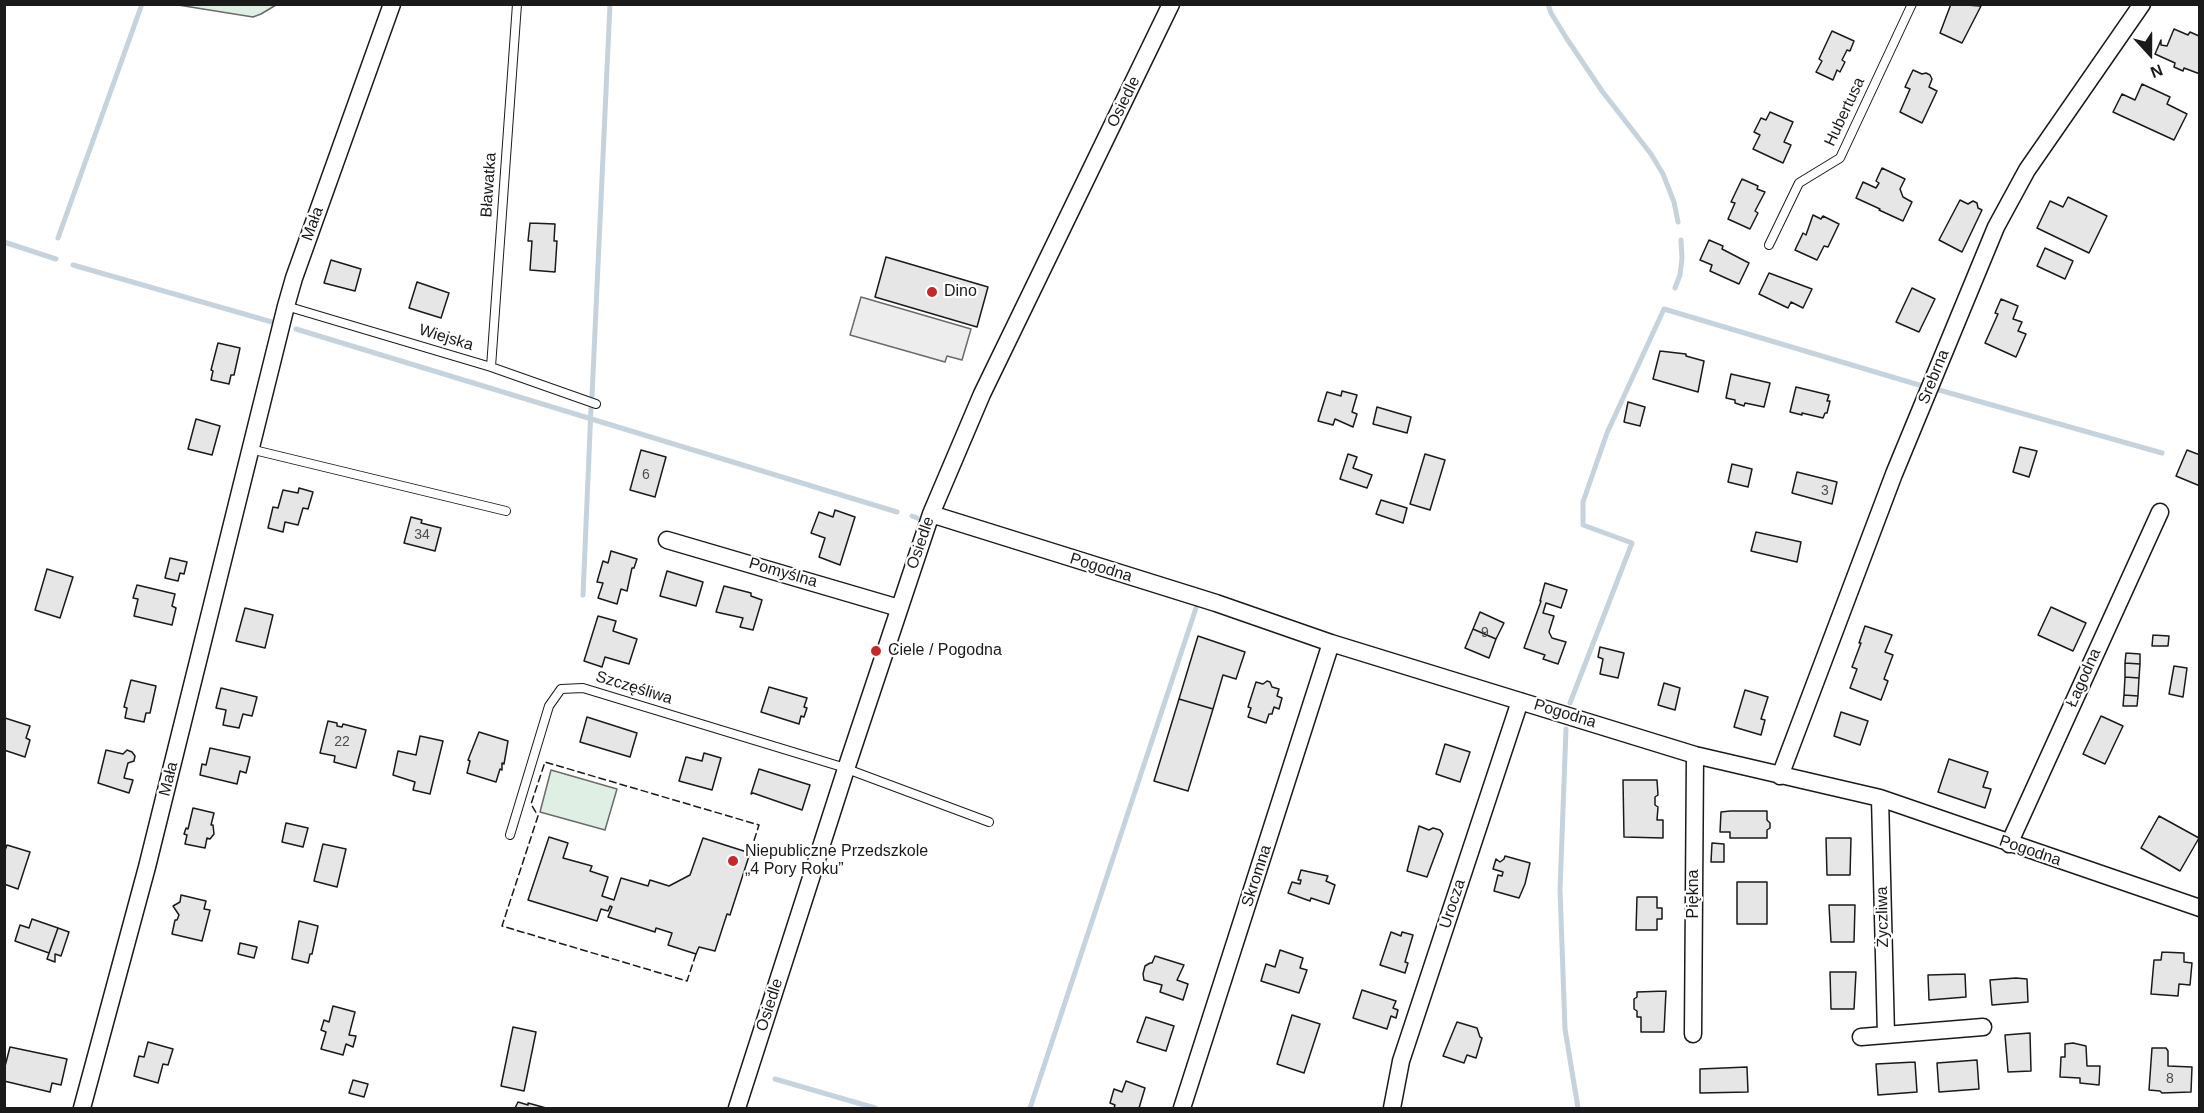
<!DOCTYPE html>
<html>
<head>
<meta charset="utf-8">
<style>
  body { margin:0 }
  #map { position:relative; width:2204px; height:1113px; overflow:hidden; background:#fff; font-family:Helvetica,sans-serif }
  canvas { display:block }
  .frame { position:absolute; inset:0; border:6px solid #1a1a1a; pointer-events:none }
  .north { position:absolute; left:2120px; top:24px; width:60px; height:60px; -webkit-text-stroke:4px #fff; paint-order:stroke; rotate:159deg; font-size:16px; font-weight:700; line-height:24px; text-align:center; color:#1a1a1a }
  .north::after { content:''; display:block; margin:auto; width:21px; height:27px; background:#1a1a1a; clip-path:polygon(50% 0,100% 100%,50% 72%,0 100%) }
</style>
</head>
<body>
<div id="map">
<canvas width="2204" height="1113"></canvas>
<div class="frame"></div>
<div class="north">N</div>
</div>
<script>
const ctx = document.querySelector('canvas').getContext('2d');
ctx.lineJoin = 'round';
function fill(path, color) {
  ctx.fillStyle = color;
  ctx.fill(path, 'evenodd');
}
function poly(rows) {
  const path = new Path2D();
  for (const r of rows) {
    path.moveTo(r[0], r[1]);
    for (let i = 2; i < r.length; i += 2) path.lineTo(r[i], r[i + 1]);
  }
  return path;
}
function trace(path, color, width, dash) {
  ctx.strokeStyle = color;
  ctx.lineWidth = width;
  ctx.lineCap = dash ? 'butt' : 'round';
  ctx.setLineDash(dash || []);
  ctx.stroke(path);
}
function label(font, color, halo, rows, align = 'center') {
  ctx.font = font + ' Helvetica,sans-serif';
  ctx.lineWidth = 4.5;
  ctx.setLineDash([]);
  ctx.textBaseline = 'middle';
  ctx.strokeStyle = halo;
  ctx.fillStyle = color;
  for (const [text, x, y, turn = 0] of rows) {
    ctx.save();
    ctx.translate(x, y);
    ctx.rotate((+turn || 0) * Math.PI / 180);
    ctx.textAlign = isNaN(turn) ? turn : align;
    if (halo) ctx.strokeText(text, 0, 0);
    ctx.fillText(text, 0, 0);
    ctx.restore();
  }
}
const green = poly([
  [178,5,276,5,261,14,253,17,178,5],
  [551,770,617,789,605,830,540,812,551,770]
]);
fill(green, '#e0efe3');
trace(green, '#6a6a6a', 1.5);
const parking = poly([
  [861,297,971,329,962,360,947,356,945,362,850,335,861,297]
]);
fill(parking, '#ededed');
trace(parking, '#6a6a6a', 1.5);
trace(poly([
  [1548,4,1551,13,1567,39,1602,91,1651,154,1663,174,1674,202,1678,222],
  [58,238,142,4],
  [4,242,56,259],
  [73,265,272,322],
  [1675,288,1680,275,1682,258,1681,240],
  [296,329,897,512],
  [1939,390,2162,453],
  [592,396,610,4],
  [912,516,917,518],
  [583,595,591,408],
  [1570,703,1632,543,1583,525,1583,502,1607,433,1664,309,1919,385],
  [1566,729,1560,890,1565,1029,1578,1108],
  [775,1079,875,1108],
  [1030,1108,1196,608]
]), '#c6d2dc', 5);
const building = poly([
  [1951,4,1981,6,1962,43,1940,33,1951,4],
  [2174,29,2188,35,2190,32,2199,36,2200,74,2184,68,2183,71,2174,67,2175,63,2155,54,2161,40,2161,45,2167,46,2174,29],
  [1832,31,1854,41,1850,51,1847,50,1842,60,1845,62,1840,72,1837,70,1833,80,1816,72,1822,61,1819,59,1832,31],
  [1913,70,1922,74,1926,73,1930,75,1932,79,1929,87,1937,91,1922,123,1900,112,1910,89,1905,87,1913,70],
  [2142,84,2170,97,2167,104,2187,114,2174,140,2113,112,2122,94,2135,100,2142,84],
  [1770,112,1793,122,1784,142,1791,145,1783,163,1753,149,1760,135,1754,132,1761,118,1766,120,1770,112],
  [1882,168,1905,179,1900,189,1903,197,1912,202,1903,221,1879,210,1880,209,1856,198,1863,182,1876,188,1879,183,1876,181,1882,168],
  [1742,179,1758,186,1757,189,1765,192,1755,211,1758,213,1750,229,1728,219,1735,203,1731,202,1742,179],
  [2068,197,2107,216,2089,253,2037,228,2050,201,2063,207,2068,197],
  [1960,200,1968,204,1973,201,1977,203,1978,208,1982,210,1962,252,1939,240,1960,200],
  [1813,215,1821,219,1823,216,1839,224,1828,247,1824,246,1817,260,1795,250,1803,233,1806,235,1813,215],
  [530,223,555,224,554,241,557,241,555,272,530,270,532,241,528,241,530,223],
  [1709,240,1723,246,1722,249,1749,263,1739,284,1710,271,1712,265,1700,260,1709,240],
  [2045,248,2073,261,2065,279,2037,266,2045,248],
  [886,257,988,287,977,327,875,297,886,257],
  [331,260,361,269,355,291,324,283,331,260],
  [1769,273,1812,289,1803,308,1791,302,1788,308,1759,294,1769,273],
  [417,282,449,293,441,318,409,308,417,282],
  [1912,288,1935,299,1919,332,1896,322,1912,288],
  [2001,299,2018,306,2013,319,2022,322,2018,331,2026,334,2016,357,1985,343,1998,314,1995,313,2001,299],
  [218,343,240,348,234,375,231,375,229,384,211,380,213,371,211,370,218,343],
  [1660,351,1686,354,1686,356,1704,361,1698,392,1653,379,1660,351],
  [1731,374,1770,383,1764,407,1745,403,1744,406,1735,403,1735,400,1726,398,1731,374],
  [1796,387,1829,395,1827,401,1830,401,1827,413,1825,413,1823,418,1802,413,1802,415,1790,412,1796,387],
  [1342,391,1357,395,1352,412,1357,414,1353,427,1335,419,1333,425,1318,421,1327,392,1341,396,1342,391],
  [1628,402,1645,407,1640,426,1624,422,1628,402],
  [1377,407,1411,417,1407,433,1373,424,1377,407],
  [196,419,220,426,212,455,188,449,196,419],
  [2020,447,2037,451,2029,477,2013,472,2020,447],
  [641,450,666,457,655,497,630,490,641,450],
  [2187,450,2200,455,2200,486,2176,476,2187,450],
  [1348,454,1357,457,1353,468,1372,475,1367,488,1340,479,1348,454],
  [1425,454,1445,460,1430,510,1410,504,1425,454],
  [1732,464,1752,469,1748,487,1728,482,1732,464],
  [1797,472,1837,482,1832,504,1792,493,1797,472],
  [299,488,313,492,308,509,303,508,298,525,285,522,283,532,268,528,273,507,278,508,283,490,298,493,299,488],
  [1381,500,1407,508,1403,523,1376,514,1381,500],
  [835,510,855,517,840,565,819,557,825,538,811,533,819,512,833,517,835,510],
  [411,517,422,520,421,523,441,528,435,551,404,543,411,517],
  [1756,532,1801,542,1797,562,1751,551,1756,532],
  [611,551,637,559,634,568,632,568,627,591,621,589,617,604,598,598,603,583,597,582,603,561,608,563,611,551],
  [170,558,187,562,184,574,180,573,178,581,165,578,170,558],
  [47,569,73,577,60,618,35,610,47,569],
  [667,571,703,582,696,606,660,596,667,571],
  [1545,583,1567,590,1561,608,1546,603,1543,613,1554,616,1549,632,1552,638,1566,642,1558,664,1543,659,1545,655,1524,648,1541,601,1540,601,1545,583],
  [137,585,175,594,172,606,176,608,172,625,134,616,138,599,133,598,137,585],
  [724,586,751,593,751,596,762,600,753,630,740,627,743,618,716,612,724,586],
  [2051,607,2086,623,2073,651,2038,635,2051,607],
  [245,608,273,615,265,648,236,641,245,608],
  [1480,612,1504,623,1496,639,1473,629,1480,612],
  [598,616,616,621,613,631,637,639,629,664,605,657,602,667,584,661,598,616],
  [1865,626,1892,635,1885,652,1893,655,1884,679,1888,681,1881,700,1850,688,1857,669,1852,667,1861,643,1859,643,1865,626],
  [1473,629,1496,639,1489,658,1465,648,1473,629],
  [2153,635,2169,636,2168,646,2152,646,2153,635],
  [1198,636,1245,652,1236,679,1223,675,1213,709,1179,699,1198,636],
  [1600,647,1624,653,1618,678,1600,674,1603,659,1598,657,1600,647],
  [2126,653,2140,654,2140,664,2125,663,2126,653],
  [2125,663,2140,664,2139,678,2125,677,2125,663],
  [2174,666,2187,668,2183,697,2169,694,2174,666],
  [2125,677,2139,678,2138,696,2124,695,2125,677],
  [131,680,156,686,150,713,146,713,144,722,125,718,127,708,124,707,131,680],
  [1267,681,1270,682,1272,687,1279,689,1277,696,1282,698,1279,709,1274,707,1272,714,1269,714,1266,723,1248,717,1251,708,1248,707,1256,682,1263,684,1267,681],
  [1664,683,1680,688,1675,710,1658,705,1664,683],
  [769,687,807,698,804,707,807,708,804,717,801,716,799,724,761,712,769,687],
  [221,688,257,697,252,716,243,714,239,728,223,725,226,710,216,708,221,688],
  [1745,690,1768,697,1761,719,1765,720,1761,735,1734,727,1745,690],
  [2124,695,2138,696,2137,706,2123,706,2124,695],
  [1179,699,1213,709,1188,791,1154,781,1179,699],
  [1841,712,1868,721,1860,745,1834,736,1841,712],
  [2101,716,2123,726,2105,764,2083,754,2101,716],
  [587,717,637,733,630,757,580,742,587,717],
  [5,718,30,726,26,738,30,740,25,757,4,750,5,718],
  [328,721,337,723,337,726,342,727,343,724,366,730,356,768,334,762,335,756,320,753,328,721],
  [479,732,508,741,504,764,502,763,502,770,500,769,496,782,467,773,470,761,468,760,479,732],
  [420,736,443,741,430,794,413,790,415,782,393,775,398,751,416,755,420,736],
  [1445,744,1470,752,1460,782,1436,774,1445,744],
  [210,748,250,757,246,773,240,771,237,784,200,775,202,764,206,765,210,748],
  [106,750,123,754,127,750,132,752,135,756,134,761,128,763,124,778,133,780,129,793,98,783,106,750],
  [704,753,721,758,712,790,679,781,686,757,702,761,704,753],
  [1949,759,1988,772,1983,787,1991,789,1985,808,1938,792,1949,759],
  [759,769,810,785,802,810,753,793,751,794,759,769],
  [1623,780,1657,780,1658,795,1655,797,1655,805,1658,807,1657,820,1663,820,1663,838,1624,837,1623,780],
  [193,808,214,813,211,825,213,825,214,834,210,839,207,838,205,848,185,844,187,835,184,834,186,828,188,829,193,808],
  [1730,811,1767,811,1767,820,1770,823,1770,828,1767,830,1767,838,1730,838,1730,832,1720,832,1721,812,1730,811],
  [2159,816,2199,838,2180,871,2141,848,2159,816],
  [286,823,308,828,303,847,282,842,286,823],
  [1419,826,1429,830,1433,828,1440,830,1443,834,1427,877,1407,871,1419,826],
  [549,837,568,843,563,858,592,866,590,871,608,877,602,896,614,900,621,878,648,886,650,880,669,886,690,875,703,838,750,853,730,915,727,914,715,951,699,947,696,954,668,945,672,933,656,928,655,932,608,917,612,907,610,906,608,911,601,909,597,921,528,900,549,837],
  [1826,838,1851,838,1850,875,1827,875,1826,838],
  [1712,843,1724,844,1724,862,1711,862,1712,843],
  [323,844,346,849,337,887,314,881,323,844],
  [7,845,30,852,18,889,4,884,4,853,7,845],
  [1505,856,1530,863,1525,884,1519,898,1494,891,1498,875,1502,876,1503,872,1493,869,1496,859,1500,862,1504,859,1505,856],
  [1301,870,1328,876,1326,881,1335,885,1329,904,1311,898,1310,901,1288,893,1292,882,1300,884,1301,880,1298,880,1301,870],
  [1737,882,1767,882,1767,924,1737,924,1737,882],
  [181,895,206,901,204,909,210,910,202,941,172,934,175,920,177,920,179,915,173,906,180,902,181,895],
  [1637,897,1657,897,1657,908,1662,908,1662,919,1657,919,1657,930,1636,930,1637,897],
  [1829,905,1855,905,1854,942,1831,942,1829,905],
  [32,919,58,928,49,953,15,941,20,925,29,928,32,919],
  [299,921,318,926,312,954,310,954,308,963,292,959,299,921],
  [58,928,69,932,61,956,55,954,55,962,47,959,58,928],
  [1391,932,1401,936,1402,932,1413,935,1405,962,1408,963,1405,973,1380,965,1391,932],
  [240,943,257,947,254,958,238,954,240,943],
  [1280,950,1303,958,1300,968,1307,970,1299,993,1261,981,1266,964,1275,967,1280,950],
  [2162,952,2184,953,2184,962,2192,963,2190,985,2179,984,2178,996,2151,994,2154,960,2161,960,2162,952],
  [1155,956,1184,965,1177,980,1188,984,1183,1000,1160,992,1162,985,1144,980,1143,974,1145,966,1150,963,1152,963,1155,956],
  [1830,972,1856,972,1854,1009,1831,1009,1830,972],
  [1965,974,1966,997,1929,1000,1928,975,1965,974],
  [2016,978,2027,979,2028,1002,1992,1005,1990,980,2016,978],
  [1362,990,1396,1001,1393,1008,1398,1010,1396,1018,1391,1016,1387,1029,1353,1018,1362,990],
  [1666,991,1664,1032,1641,1032,1641,1017,1637,1017,1637,1011,1634,1009,1634,999,1637,997,1637,992,1666,991],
  [333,1006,355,1012,349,1035,356,1036,353,1047,346,1044,343,1055,321,1049,326,1032,321,1030,324,1020,329,1022,333,1006],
  [1292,1015,1320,1024,1304,1073,1277,1064,1292,1015],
  [1146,1017,1174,1026,1166,1051,1137,1042,1146,1017],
  [1457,1022,1477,1028,1480,1037,1482,1038,1476,1058,1467,1055,1464,1063,1443,1056,1457,1022],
  [513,1027,536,1032,524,1091,501,1086,513,1027],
  [2030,1033,2031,1071,2008,1072,2005,1035,2030,1033],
  [148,1042,173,1049,168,1065,163,1064,158,1083,134,1076,139,1056,144,1057,148,1042],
  [2073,1043,2086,1046,2087,1066,2100,1066,2099,1085,2080,1083,2080,1078,2060,1077,2061,1057,2065,1057,2065,1044,2073,1043],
  [10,1047,67,1059,61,1085,52,1083,50,1092,4,1081,4,1070,10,1047],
  [2152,1048,2166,1048,2168,1051,2168,1066,2192,1067,2191,1092,2162,1093,2160,1091,2149,1090,2152,1048],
  [1977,1060,1979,1089,1939,1092,1937,1063,1977,1060],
  [1915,1062,1917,1092,1878,1095,1876,1064,1915,1062],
  [1747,1067,1748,1092,1700,1093,1700,1069,1747,1067],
  [353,1080,368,1084,364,1097,349,1093,353,1080],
  [1126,1081,1145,1088,1139,1108,1114,1108,1115,1105,1110,1103,1114,1089,1122,1092,1126,1081],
  [518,1102,528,1105,528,1103,546,1108,515,1108,518,1102]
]);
fill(building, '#e6e6e6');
trace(building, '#1a1a1a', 1.5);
const lane = poly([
  [1769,245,1799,183,1840,158,1912,4],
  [286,306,491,367,596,404],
  [491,367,517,4],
  [250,449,506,511],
  [510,835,549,706,561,689,583,688,839,766,989,822]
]);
const street = poly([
  [931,514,1216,603,1331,643,1695,755,1880,798,2200,908],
  [667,540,899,608],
  [1780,776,1894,474,1996,227,2027,170,2142,4],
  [1880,798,1886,1035],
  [2009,844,2160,512],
  [1693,1034,1695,755],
  [1861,1037,1983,1027],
  [82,1108,147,867,286,306,294,278,392,4],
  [737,1108,846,769,931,514,982,394,1171,4],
  [1182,1108,1331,643],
  [1392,1108,1401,1061,1520,701]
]);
trace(lane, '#1a1a1a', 10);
trace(street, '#1a1a1a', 19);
trace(lane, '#fff', 8);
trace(street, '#fff', 16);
trace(poly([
  [696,954,687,981,502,926,538,816,531,804,545,762,759,825,750,853]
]), '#1a1a1a', 1.5, [8, 3]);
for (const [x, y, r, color] of [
  [932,292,6,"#c62828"],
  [876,651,6,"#c62828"],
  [733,861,6,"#c62828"]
]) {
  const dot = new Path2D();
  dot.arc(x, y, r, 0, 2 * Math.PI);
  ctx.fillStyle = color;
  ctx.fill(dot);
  trace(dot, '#fff', 2);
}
label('14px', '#4d4d4d', null, [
  ["6",646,475],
  ["3",1825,491],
  ["34",422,535],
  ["9",1485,633],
  ["22",342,742],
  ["8",2170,1079]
]);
label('16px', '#1a1a1a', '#fff', [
  ["Osiedle",1124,102,-64],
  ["Hubertusa",1845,112,-65],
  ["Bławatka",489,185,-86],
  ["Mała",313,224,-70],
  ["Wiejska",446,338,17],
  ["Srebrna",1934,377,-68],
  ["Osiedle",921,543,-71],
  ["Pogodna",1101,568,17],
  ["Pomyślna",783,573,16],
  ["Łagodna",2084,678,-66],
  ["Szczęśliwa",634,688,17],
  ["Pogodna",1565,714,17],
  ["Mała",169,779,-76],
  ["Pogodna",2030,851,19],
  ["Skromna",1257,876,-72],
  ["Piękna",1694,894,-90],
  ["Urocza",1453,904,-72],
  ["Życzliwa",1883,917,-91],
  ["Osiedle",770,1005,-72]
]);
label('16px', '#1a1a1a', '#fff', [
  ["Dino",944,292],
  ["Ciele / Pogodna",888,651],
  ["Niepubliczne Przedszkole",745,852],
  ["„4 Pory Roku”",745,870]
], 'left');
</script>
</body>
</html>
